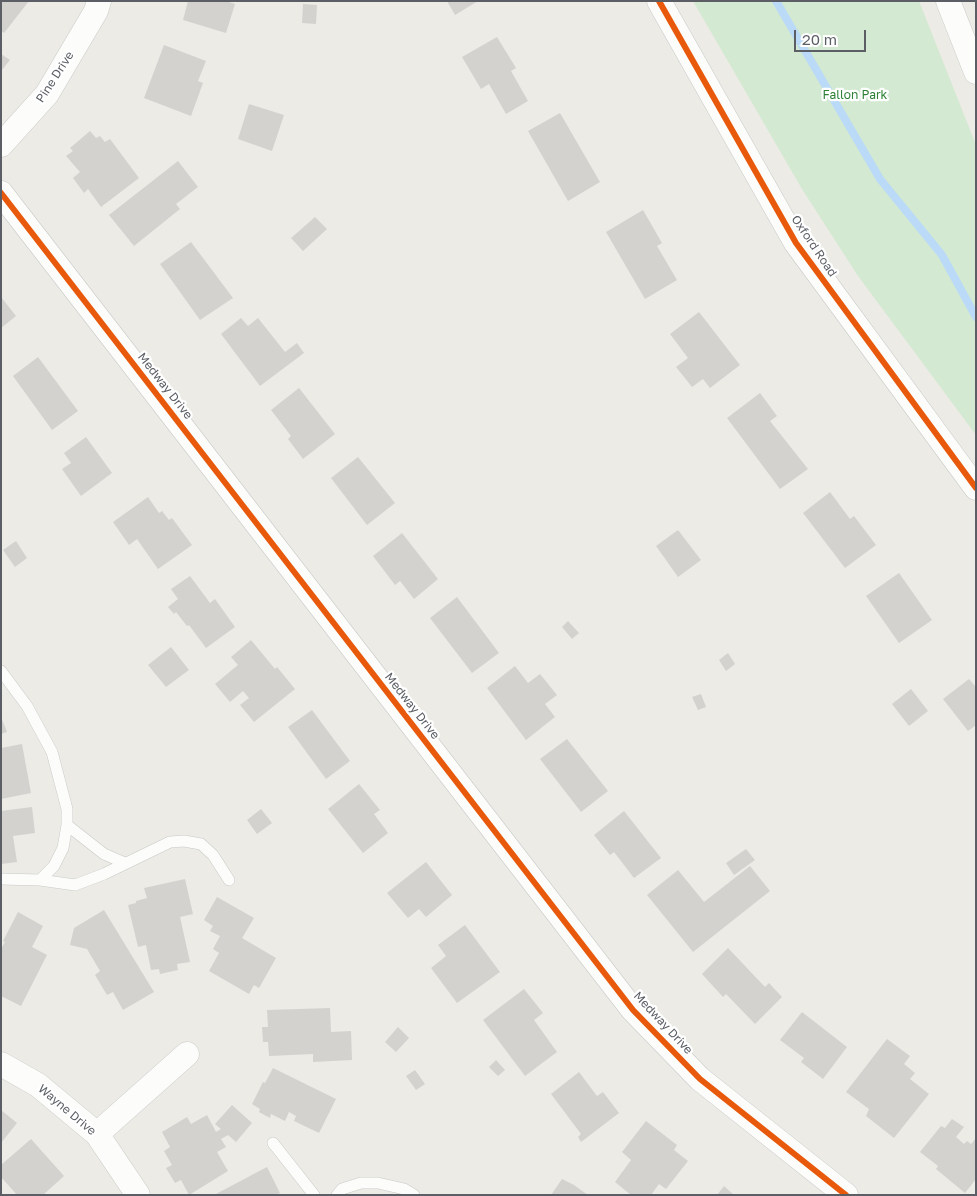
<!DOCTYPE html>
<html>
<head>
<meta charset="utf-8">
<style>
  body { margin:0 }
  #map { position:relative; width:977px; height:1196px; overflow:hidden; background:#ecebe6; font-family:"Golos Text",sans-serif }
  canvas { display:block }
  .frame { position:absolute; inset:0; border:2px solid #5b5f65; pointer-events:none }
  .scale { position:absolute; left:794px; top:30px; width:72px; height:22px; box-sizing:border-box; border:2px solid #5b5f65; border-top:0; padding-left:6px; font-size:15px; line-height:18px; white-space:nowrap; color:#5b5f65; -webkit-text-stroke:4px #fff; paint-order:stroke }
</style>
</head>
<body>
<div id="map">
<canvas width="977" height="1196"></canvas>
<div class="frame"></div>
<div class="scale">20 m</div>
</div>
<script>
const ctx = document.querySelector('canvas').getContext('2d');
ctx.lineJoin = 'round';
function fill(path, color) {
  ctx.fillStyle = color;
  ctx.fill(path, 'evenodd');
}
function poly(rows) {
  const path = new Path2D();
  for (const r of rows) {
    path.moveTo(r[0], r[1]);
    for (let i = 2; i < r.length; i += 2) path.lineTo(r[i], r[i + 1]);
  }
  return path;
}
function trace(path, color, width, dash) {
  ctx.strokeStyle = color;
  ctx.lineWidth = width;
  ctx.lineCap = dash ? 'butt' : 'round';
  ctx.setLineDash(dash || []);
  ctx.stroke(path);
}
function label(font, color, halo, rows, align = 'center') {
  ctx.font = font + ' "Golos Text",sans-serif';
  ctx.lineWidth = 4.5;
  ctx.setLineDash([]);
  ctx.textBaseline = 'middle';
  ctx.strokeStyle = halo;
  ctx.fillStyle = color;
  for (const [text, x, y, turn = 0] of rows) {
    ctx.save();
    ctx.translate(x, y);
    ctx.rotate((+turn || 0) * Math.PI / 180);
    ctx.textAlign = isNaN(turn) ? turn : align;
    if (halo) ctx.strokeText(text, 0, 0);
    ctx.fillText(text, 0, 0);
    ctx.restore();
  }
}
fill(poly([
  [693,1,919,1,976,145,976,435,858,276,802,189]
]), '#d3e9d1');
trace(poly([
  [776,1,880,179,942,255,976,317]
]), '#badaf8', 8);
fill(poly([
  [1,1,29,1,4,33,1,31],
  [188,1,226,1,235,4,226,33,183,20],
  [447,1,478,1,455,15],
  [303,4,317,5,316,24,302,23],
  [497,37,516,68,511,71,528,101,506,114,489,84,481,89,462,57],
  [164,45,206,61,198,81,203,83,191,116,144,98],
  [1,54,10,60,1,71],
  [249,104,284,115,272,151,238,139],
  [560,113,600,182,568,201,528,131],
  [90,131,96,138,100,136,105,142,110,139,139,178,101,207,88,189,84,193,73,178,80,172,66,156,73,151,70,148],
  [178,161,198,187,176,204,180,209,134,246,109,215],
  [643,210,662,243,657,246,677,280,645,299,606,232],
  [315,217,327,229,303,251,291,238],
  [191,242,233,298,200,320,160,264],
  [1,297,16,316,1,328],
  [699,312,740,365,710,388,703,379,692,387,676,367,688,358,670,334],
  [241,318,248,326,258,318,285,352,297,343,304,353,260,386,221,334],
  [38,357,78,411,52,430,13,376],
  [299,388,335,434,303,459,288,439,291,436,271,410],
  [760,393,777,416,770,421,808,469,780,489,727,418],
  [86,437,112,473,81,496,62,469,71,463,64,453],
  [358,457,395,503,367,525,331,478],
  [830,492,850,519,854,516,876,545,845,568,803,513],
  [148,497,159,513,162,511,169,520,172,518,192,545,158,569,137,539,129,545,113,522],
  [678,530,701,560,678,577,656,546],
  [402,533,438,579,414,599,400,581,395,585,373,556],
  [16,541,27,558,15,567,3,550],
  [899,573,932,620,899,643,866,596],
  [190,576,210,603,215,599,235,627,206,648,189,625,187,626,176,612,174,614,168,607,178,599,171,589],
  [457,597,499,653,472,673,430,618],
  [568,621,579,633,572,639,562,627],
  [251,640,275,669,277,667,295,689,254,722,240,705,249,698,243,691,230,702,215,684,238,665,231,657],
  [171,647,189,670,166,687,148,665],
  [728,653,735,664,726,671,719,660],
  [515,666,528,683,540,674,557,695,545,704,555,717,526,740,487,688],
  [969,679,976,687,976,725,968,731,943,699],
  [911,689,928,711,909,726,892,704],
  [701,694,706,707,698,710,692,697],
  [312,710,350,761,326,779,288,727],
  [1,717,7,732,1,734],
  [567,739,608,791,581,812,540,759],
  [22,744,31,793,1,799,1,748],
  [359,784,380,810,374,814,388,833,363,853,328,809],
  [32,807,35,833,13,836,17,862,1,864,1,811],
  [261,809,272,823,257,834,247,820],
  [624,811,661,858,634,878,614,852,610,855,594,835],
  [746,849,755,860,734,875,726,863],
  [426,862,452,895,426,917,419,909,408,918,387,893],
  [750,866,770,891,693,952,647,895,678,870,704,902],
  [185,879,193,914,180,917,190,962,177,964,178,970,160,974,159,969,151,970,146,945,138,947,128,905,136,903,136,901,147,898,144,888],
  [217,897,254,918,242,938,276,958,259,988,254,985,249,994,209,971,219,953,213,949,220,936,210,931,213,926,204,920],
  [104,910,154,992,123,1010,113,992,107,995,95,975,100,971,87,949,70,945,74,928],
  [18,912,43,926,32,947,47,955,21,1006,1,996,1,949,5,942,3,941],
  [465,925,500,972,457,1003,431,968,446,956,438,945],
  [728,948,765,987,769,983,782,997,755,1024,726,994,723,997,702,974],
  [524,989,543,1013,534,1020,557,1052,525,1076,483,1020],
  [330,1008,331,1032,351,1031,352,1060,313,1062,313,1054,269,1056,268,1042,263,1042,262,1027,268,1027,267,1010],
  [802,1012,847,1047,823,1079,801,1062,804,1058,780,1040],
  [398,1027,409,1038,396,1052,385,1042],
  [887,1039,910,1056,904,1064,915,1073,910,1079,929,1094,894,1138,866,1116,869,1109,846,1092],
  [496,1060,505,1070,498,1076,489,1067],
  [273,1068,336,1099,319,1133,294,1121,296,1116,289,1112,285,1121,271,1114,270,1118,259,1112,260,1109,252,1104,263,1082,265,1083],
  [415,1070,425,1084,416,1090,406,1076],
  [579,1072,597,1096,603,1092,619,1113,581,1142,578,1137,581,1134,551,1094],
  [232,1105,252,1123,236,1142,228,1135,221,1139,226,1147,217,1152,228,1171,189,1195,181,1180,175,1183,166,1168,172,1165,164,1151,170,1147,162,1132,187,1117,191,1124,207,1115,216,1132,221,1129,215,1124],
  [1,1110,17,1123,1,1143],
  [952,1119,964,1127,956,1137,964,1144,967,1141,971,1144,976,1138,976,1179,965,1193,936,1169,938,1166,920,1152,941,1126,945,1128],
  [646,1121,677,1145,674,1150,688,1161,666,1189,659,1184,651,1195,631,1195,615,1182,631,1160,622,1152],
  [31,1139,64,1176,43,1195,17,1195,1,1177,1,1165],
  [267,1167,280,1193,276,1195,214,1195],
  [562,1179,574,1185,588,1195,551,1195],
  [724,1186,734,1195,717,1195]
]), '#d3d2cf');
const service = poly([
  [1,671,27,706,52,752,67,809,67,825,63,848,54,866,40,880,1,879],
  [67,825,104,854,125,863],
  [40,880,75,885,104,874,170,842,184,841,201,844,213,855,229,880],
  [273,1143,314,1195],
  [337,1195,342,1189,361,1183,378,1183,404,1189,414,1195]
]);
const minor = poly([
  [659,1,796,243,976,488],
  [948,1,976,72],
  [1,145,47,94,96,11,99,1],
  [1,193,633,1010,700,1079,846,1195],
  [1,1064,38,1085,97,1134,138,1195],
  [97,1134,187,1054]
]);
trace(service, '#c8c8c7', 12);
trace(minor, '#c8c8c7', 25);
trace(service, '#fcfcfb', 11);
trace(minor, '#fcfcfb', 24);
trace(poly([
  [659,1,796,243,976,488],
  [1,193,633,1010,700,1079,846,1195]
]), '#e8590c', 6);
label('12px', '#5b5f65', '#fff', [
  ["Pine Drive",55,77,-57],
  ["Oxford Road",814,246,56],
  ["Medway Drive",165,386,52],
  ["Medway Drive",412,706,52],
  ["Medway Drive",663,1023,47],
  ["Wayne Drive",67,1110,40]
]);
label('12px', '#2e8236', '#fff', [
  ["Fallon Park",855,95]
]);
</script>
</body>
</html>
